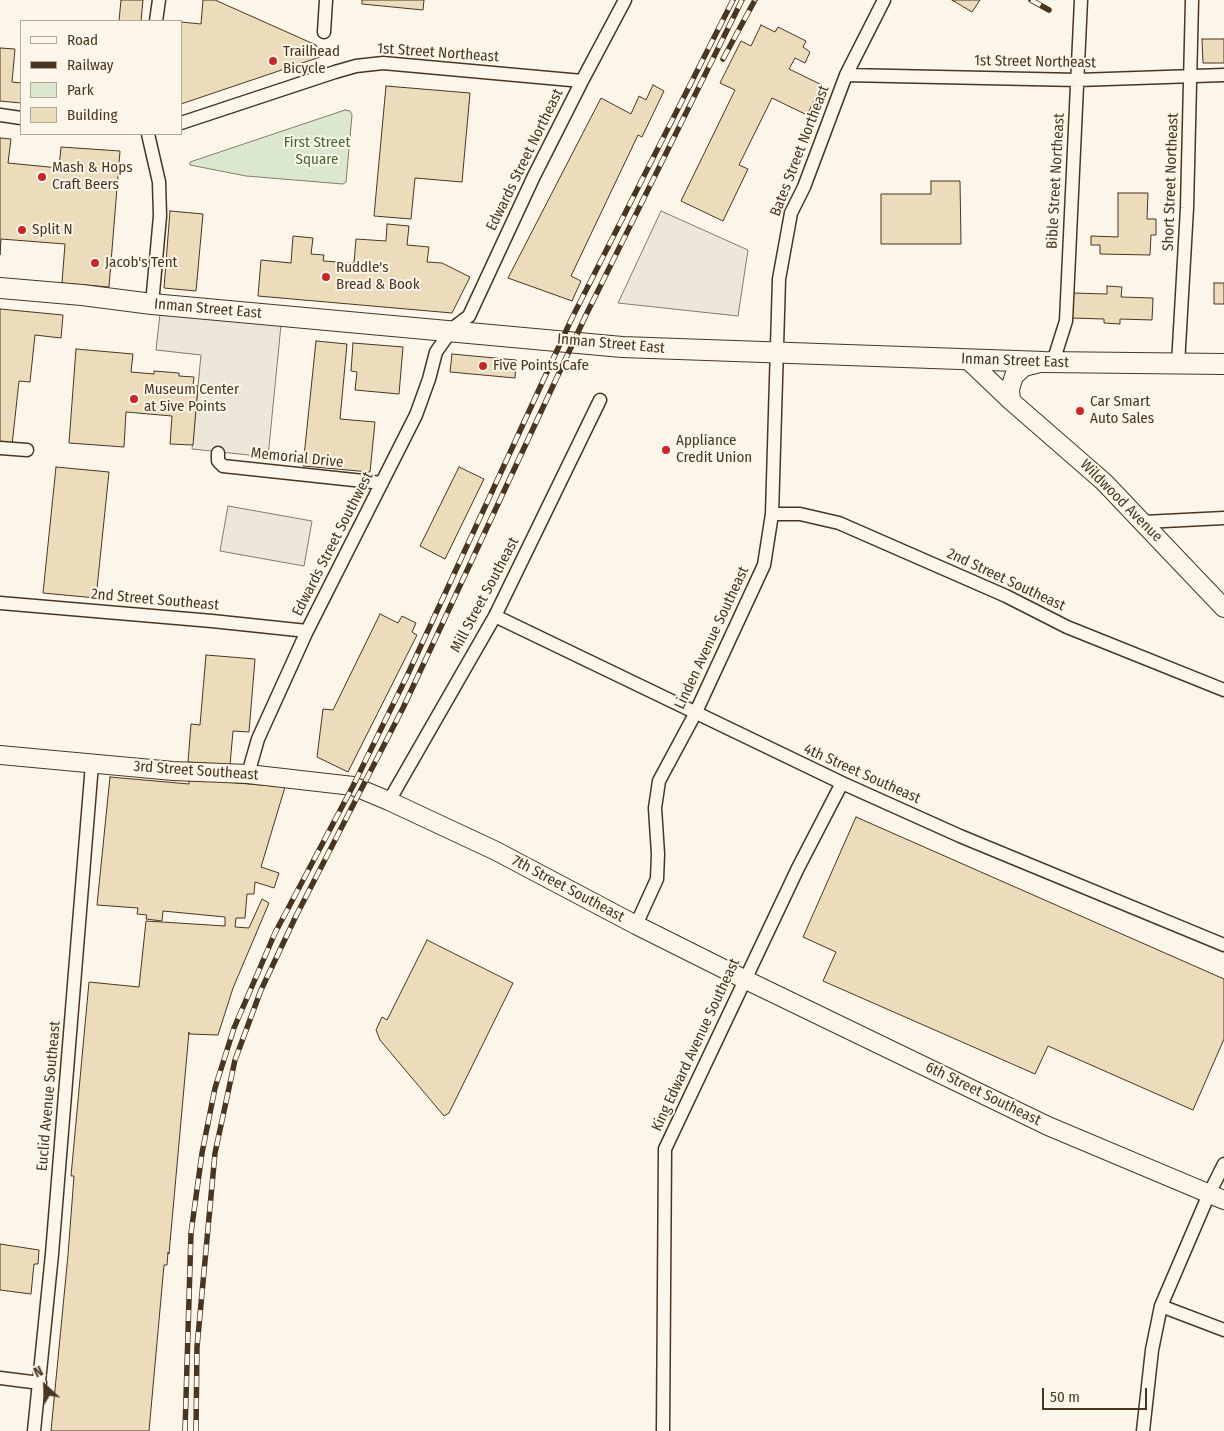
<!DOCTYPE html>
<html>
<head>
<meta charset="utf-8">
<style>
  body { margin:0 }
  #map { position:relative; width:1224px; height:1431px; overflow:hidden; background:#fbf6e9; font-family:"Fira Sans Condensed",sans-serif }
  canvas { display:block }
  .legend { position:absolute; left:20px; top:20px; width:162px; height:115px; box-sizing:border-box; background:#fbf6e9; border:1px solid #b4a999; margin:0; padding:6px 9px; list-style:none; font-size:15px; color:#4a3520 }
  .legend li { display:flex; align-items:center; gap:10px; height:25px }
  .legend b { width:25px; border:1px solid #b4a999 }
  .north { position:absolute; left:20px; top:1361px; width:50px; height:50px; -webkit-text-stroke:4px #fbf6e9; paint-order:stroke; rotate:335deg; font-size:14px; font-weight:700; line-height:20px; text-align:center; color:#4a3520 }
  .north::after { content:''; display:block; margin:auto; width:18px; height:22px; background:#4a3520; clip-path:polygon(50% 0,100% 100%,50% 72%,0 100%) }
  .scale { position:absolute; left:1042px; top:1388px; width:105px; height:22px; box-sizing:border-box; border:2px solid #4a3520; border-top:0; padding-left:6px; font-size:15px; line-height:18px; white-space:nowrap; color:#4a3520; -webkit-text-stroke:4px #fbf6e9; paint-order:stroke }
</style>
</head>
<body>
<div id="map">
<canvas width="1224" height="1431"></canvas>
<ul class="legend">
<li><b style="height:6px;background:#fbf6e9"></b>Road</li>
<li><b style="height:6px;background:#4a3520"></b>Railway</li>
<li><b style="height:14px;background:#dce7d0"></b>Park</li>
<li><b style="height:14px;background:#ecdcbc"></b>Building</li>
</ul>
<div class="north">N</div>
<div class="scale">50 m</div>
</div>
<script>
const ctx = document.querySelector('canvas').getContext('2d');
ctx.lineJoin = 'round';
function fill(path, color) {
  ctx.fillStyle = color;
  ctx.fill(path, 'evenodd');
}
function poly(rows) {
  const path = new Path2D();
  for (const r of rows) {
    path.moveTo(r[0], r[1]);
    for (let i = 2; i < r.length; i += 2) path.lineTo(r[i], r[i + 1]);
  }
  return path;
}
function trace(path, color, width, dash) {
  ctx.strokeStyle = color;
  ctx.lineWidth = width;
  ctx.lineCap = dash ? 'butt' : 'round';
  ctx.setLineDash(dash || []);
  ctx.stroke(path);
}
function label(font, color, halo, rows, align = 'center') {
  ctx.font = font + ' "Fira Sans Condensed",sans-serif';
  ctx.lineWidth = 4;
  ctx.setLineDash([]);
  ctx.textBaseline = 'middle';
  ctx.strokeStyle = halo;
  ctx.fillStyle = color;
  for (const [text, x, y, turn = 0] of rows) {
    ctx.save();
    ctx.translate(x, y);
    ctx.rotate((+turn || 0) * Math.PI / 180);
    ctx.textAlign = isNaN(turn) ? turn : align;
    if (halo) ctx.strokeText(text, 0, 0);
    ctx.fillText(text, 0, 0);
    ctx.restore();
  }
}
const green = poly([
  [345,110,350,111,352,115,346,182,343,184,246,176,190,165,190,162,345,110]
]);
fill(green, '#dce7d0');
trace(green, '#887966', 1);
const parking = poly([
  [661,211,748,250,738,316,618,303,661,211],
  [160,314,281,325,268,457,192,449,201,355,156,350,160,314],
  [228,506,312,521,304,566,220,551,228,506]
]);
fill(parking, '#ede7d9');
trace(parking, '#887966', 1);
const building = poly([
  [121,0,143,0,141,21,119,21,121,0],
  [203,0,215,0,316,45,320,57,181,104,181,22,201,24,203,0],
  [362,0,424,0,423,10,362,4,362,0],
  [952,0,980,0,972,12,952,0],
  [761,25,775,32,778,27,806,41,803,47,810,52,805,63,795,58,789,69,822,85,807,115,772,98,739,165,748,169,723,221,681,201,735,90,720,83,741,41,751,46,761,25],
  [1202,39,1224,39,1224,63,1203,63,1202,39],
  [0,48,15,49,12,82,21,83,21,103,0,101,0,48],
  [653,85,664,91,642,137,638,135,571,276,581,281,572,301,508,278,601,98,631,114,639,96,646,100,653,85],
  [386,86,470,93,462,182,415,178,411,219,374,216,386,86],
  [0,138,11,139,8,163,59,168,61,147,120,151,109,287,62,283,65,244,1,239,0,255,0,138],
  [931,181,960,181,961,244,881,244,881,194,931,194,931,181],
  [1118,193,1148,193,1147,219,1156,219,1156,235,1151,235,1150,255,1100,254,1100,245,1091,245,1091,236,1118,237,1118,193],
  [170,211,203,214,196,291,164,288,170,211],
  [387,224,409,226,407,245,429,247,427,262,442,263,470,277,452,313,258,296,261,260,291,263,293,236,313,238,311,254,324,255,323,261,354,263,356,239,386,241,387,224],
  [1214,283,1224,283,1224,304,1214,304,1214,283],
  [1107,286,1122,287,1121,297,1153,298,1152,320,1120,319,1120,324,1104,323,1104,319,1071,318,1072,293,1107,294,1107,286],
  [0,309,63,315,61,338,35,335,30,382,19,381,12,445,0,444,0,309],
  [316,341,347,344,340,419,375,422,370,472,303,466,316,341],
  [353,343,403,347,399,394,355,390,357,372,351,371,353,343],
  [76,349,133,354,131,372,154,374,154,371,179,373,179,376,194,377,193,386,198,386,193,445,170,444,172,416,126,412,124,447,69,443,76,349],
  [452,354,516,360,515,378,450,372,452,354],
  [56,467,109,472,96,598,43,593,56,467],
  [459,467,484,479,445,559,420,546,459,467],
  [380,614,398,623,402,616,416,623,412,632,417,635,348,772,317,757,323,709,333,710,380,614],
  [206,655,255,659,249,732,233,731,230,765,188,762,191,724,200,725,206,655],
  [110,777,189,784,189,779,285,787,261,867,279,873,274,888,255,882,254,894,247,894,245,918,236,918,235,927,249,928,262,899,269,903,233,988,218,1035,189,1034,189,1032,169,1254,168,1252,167,1265,164,1265,149,1431,51,1431,68,1255,74,1176,71,1176,89,982,139,987,146,921,225,926,225,917,163,911,162,921,146,919,147,915,137,914,138,908,97,905,110,777],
  [856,817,1224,979,1224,1039,1193,1110,1048,1046,1035,1074,823,981,836,952,803,937,856,817],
  [427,940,513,983,449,1113,444,1116,380,1040,376,1030,382,1017,387,1020,427,940],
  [0,1244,39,1250,38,1264,34,1264,31,1294,0,1290,0,1244]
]);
fill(building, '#ecdcbc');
trace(building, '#4a3520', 1);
const street = poly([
  [156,21,159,0],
  [324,32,326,0],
  [846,75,1078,80,1224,75],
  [0,115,21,118],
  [181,123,335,72,356,66,383,63,582,81],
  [148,134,159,182,160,216,152,304],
  [1053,362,1066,321,1081,0],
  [1178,364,1187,208,1192,0],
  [0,448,27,450],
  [218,453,218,461,223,466,382,483],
  [772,514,800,514,839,523,1006,596,1067,627,1224,690],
  [1139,517,1144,522,1224,518],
  [0,603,212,621,307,631],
  [495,616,842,783,960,836,1224,945],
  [248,774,258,739,307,631,416,415,429,379,436,352,453,328,469,316,534,176,582,81,625,0],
  [389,801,495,616,600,400],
  [636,925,657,879,658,854,655,808,659,781,695,714,764,565,772,514,779,279,791,213,804,187,846,75,884,0],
  [1161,1306,1224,1330],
  [0,1378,40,1383],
  [34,1431,52,1254,92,764],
  [663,1431,665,1149,798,868,842,783],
  [1143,1431,1152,1350,1161,1306,1209,1194,1224,1164]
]);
const secondary = poly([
  [968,360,1011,401,1104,482,1224,608],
  [1011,401,1010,389,1014,376,1024,367,1040,363],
  [0,755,173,771,248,774,353,786,389,801,496,851,636,925,746,980,1048,1126,1224,1200]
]);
const primary = poly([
  [0,288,82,295,152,304,622,347,1044,362,1224,364]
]);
trace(street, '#4a3520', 15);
trace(secondary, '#4a3520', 20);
trace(primary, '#4a3520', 22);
trace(street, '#fbf6e9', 12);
trace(secondary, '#fbf6e9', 18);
trace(primary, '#fbf6e9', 20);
const rail = poly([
  [1031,0,1049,10],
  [723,59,755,0],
  [185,1431,191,1233,202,1153,215,1088,234,1028,275,933,353,786,407,676,572,318,733,0],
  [196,1431,197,1347,215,1153,235,1060,261,990,296,916,403,708,586,315,742,0]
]);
trace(rail, '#4a3520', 5.5);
trace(rail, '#fbf6e9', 4, [11]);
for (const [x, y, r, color] of [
  [273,61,5,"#c62828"],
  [42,177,5,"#c62828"],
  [22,230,5,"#c62828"],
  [95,263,5,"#c62828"],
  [326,277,5,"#c62828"],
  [483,366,5,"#c62828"],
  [134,399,5,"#c62828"],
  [1080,411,5,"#c62828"],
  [666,450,5,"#c62828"]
]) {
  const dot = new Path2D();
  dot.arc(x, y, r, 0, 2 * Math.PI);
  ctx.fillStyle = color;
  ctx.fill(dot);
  trace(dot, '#fbf6e9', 2);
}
label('15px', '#4a3520', '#fbf6e9', [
  ["Trailhead",283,52],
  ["Bicycle",283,69],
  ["Mash & Hops",52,168],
  ["Craft Beers",52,185],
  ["Split N",32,230],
  ["Jacob's Tent",105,263],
  ["Ruddle's",336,268],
  ["Bread & Book",336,285],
  ["Five Points Cafe",493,366],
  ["Museum Center",144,390],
  ["at 5ive Points",144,407],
  ["Car Smart",1090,402],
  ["Auto Sales",1090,419],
  ["Appliance",676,441],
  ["Credit Union",676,458]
], 'left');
label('15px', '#4a3520', '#fbf6e9', [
  ["1st Street Northeast",438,53,4],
  ["1st Street Northeast",1035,62,1],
  ["Bates Street Northeast",800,151,-69],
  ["Edwards Street Northeast",525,160,-64],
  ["Bible Street Northeast",1056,181,-87],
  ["Short Street Northeast",1171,182,-88],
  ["Inman Street East",208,309,5],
  ["Inman Street East",611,344,5],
  ["Inman Street East",1015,361,2],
  ["Memorial Drive",297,458,6],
  ["Wildwood Avenue",1121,501,45],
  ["Edwards Street Southwest",333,544,-63],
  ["2nd Street Southeast",1006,580,25],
  ["Mill Street Southeast",485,595,-62],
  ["2nd Street Southeast",155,600,5],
  ["Linden Avenue Southeast",712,638,-65],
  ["3rd Street Southeast",196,771,4],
  ["4th Street Southeast",862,774,24],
  ["7th Street Southeast",568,889,28],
  ["King Edward Avenue Southeast",696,1045,-65],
  ["6th Street Southeast",983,1094,26],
  ["Euclid Avenue Southeast",49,1096,-85]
]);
label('15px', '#436837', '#fbf6e9', [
  ["First Street",317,143],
  ["Square",317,160]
]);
</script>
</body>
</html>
